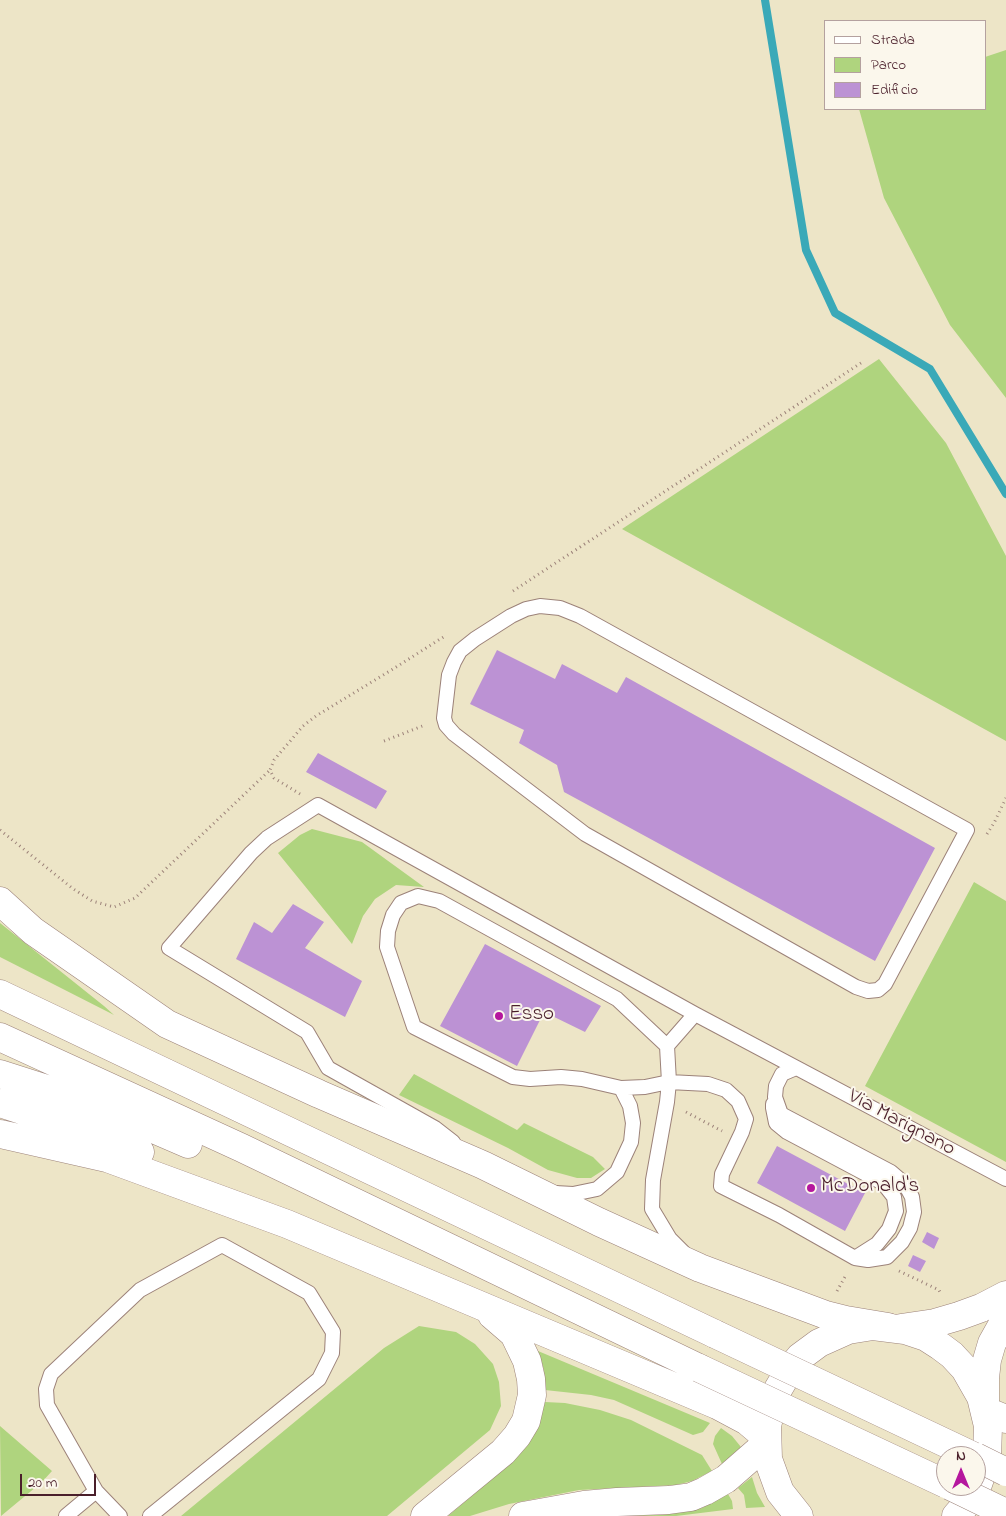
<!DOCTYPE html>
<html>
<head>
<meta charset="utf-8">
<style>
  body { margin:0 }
  #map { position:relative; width:1006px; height:1516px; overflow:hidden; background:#ede5c7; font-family:"Indie Flower",sans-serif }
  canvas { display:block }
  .legend { position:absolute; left:824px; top:20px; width:162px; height:90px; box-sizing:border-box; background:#fbf7ec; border:1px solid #b4a19f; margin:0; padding:6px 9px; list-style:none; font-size:15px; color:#4a1f2b }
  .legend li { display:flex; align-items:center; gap:10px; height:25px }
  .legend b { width:25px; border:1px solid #b4a19f }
  .north { position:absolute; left:936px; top:1446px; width:50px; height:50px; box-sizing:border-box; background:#fbf7ec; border:1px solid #b4a19f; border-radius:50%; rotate:0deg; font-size:14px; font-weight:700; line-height:20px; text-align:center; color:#4a1f2b }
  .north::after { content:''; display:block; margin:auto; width:18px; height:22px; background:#b5179e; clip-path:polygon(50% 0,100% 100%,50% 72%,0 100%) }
  .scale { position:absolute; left:20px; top:1474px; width:76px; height:22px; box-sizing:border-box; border:2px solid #4a1f2b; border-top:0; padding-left:6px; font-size:15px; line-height:18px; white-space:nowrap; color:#4a1f2b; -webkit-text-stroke:4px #fbf7ec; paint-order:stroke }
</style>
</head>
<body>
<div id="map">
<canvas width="1006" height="1516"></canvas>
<ul class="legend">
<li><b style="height:6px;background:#fff"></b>Strada</li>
<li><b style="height:14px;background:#afd47e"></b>Parco</li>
<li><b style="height:14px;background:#bc92d4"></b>Edificio</li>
</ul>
<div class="north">N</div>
<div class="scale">20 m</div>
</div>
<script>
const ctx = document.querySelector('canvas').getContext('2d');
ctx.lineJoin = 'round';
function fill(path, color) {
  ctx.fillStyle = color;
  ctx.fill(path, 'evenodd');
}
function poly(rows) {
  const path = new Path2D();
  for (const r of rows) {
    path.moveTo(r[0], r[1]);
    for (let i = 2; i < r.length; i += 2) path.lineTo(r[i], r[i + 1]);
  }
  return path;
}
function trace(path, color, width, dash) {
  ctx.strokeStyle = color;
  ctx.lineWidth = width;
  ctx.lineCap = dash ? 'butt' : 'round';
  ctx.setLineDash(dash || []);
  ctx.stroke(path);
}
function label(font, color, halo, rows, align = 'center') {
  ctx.font = font + ' "Indie Flower",sans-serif';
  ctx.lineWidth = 4;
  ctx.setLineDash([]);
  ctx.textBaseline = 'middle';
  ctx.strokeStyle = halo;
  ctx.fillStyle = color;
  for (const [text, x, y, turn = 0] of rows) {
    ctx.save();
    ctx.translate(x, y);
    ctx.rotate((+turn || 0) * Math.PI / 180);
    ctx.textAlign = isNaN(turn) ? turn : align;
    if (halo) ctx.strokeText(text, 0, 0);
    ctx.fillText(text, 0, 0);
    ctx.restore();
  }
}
fill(poly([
  [1006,50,1006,398,950,325,884,198,859,109,985,109,985,57],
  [879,359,946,443,1006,556,1006,741,622,529],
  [312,829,362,842,424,887,396,885,375,899,363,916,352,944,278,853,300,835],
  [974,882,1006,901,1006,1162,865,1086],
  [0,923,104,1006,114,1015,0,957],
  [414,1074,517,1130,524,1123,593,1157,605,1169,591,1178,577,1178,548,1170,508,1148,399,1095],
  [419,1326,456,1332,475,1344,493,1364,499,1382,501,1406,490,1430,387,1516,181,1516,384,1348],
  [538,1351,710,1423,703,1432,693,1435,614,1400,591,1395,545,1390,544,1370],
  [545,1402,565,1403,600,1410,631,1420,702,1455,712,1471,692,1481,676,1485,579,1490,509,1504,470,1516,448,1516,513,1461,526,1447,539,1425],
  [0,1426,52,1471,42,1482,1,1516],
  [721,1428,732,1436,741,1447,722,1464,713,1444,715,1436],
  [752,1477,757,1493,765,1507,746,1508,744,1495,738,1488],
  [728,1494,732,1501,733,1509,676,1516,603,1516,661,1515,689,1511,702,1508]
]), '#afd47e');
trace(poly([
  [765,0,806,250,835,313,930,369,1006,494]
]), '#3aa9b8', 8);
fill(poly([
  [497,650,555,679,562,664,617,693,626,677,935,848,875,961,564,792,557,765,519,743,524,730,470,704],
  [318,753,387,791,376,809,306,772],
  [293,904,324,922,305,948,362,981,345,1017,236,959,254,922,272,933],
  [485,944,601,1006,585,1032,544,1012,517,1066,440,1026],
  [777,1146,865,1193,845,1231,757,1183],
  [927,1232,939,1238,934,1249,922,1242],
  [913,1255,926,1261,920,1272,908,1266]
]), '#bc92d4');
const lane = poly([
  [540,606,560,608,580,616,967,830,885,984,878,990,868,991,856,987,585,834,454,734,446,725,444,718,449,675,454,662,460,651,475,639,511,616,526,609,540,606],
  [667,1046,617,999,439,901,418,896,401,903,393,915,388,931,387,947,414,1027,513,1077,530,1079,561,1077,582,1079,621,1088,645,1087,669,1082,708,1084,726,1090,738,1101,746,1119,742,1132,722,1174,721,1186,779,1215,855,1258,868,1260,887,1257,902,1242,910,1228,914,1212,912,1197,905,1184,891,1172,781,1114,775,1097,776,1086,782,1074,796,1068],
  [773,1104,773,1108,776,1123,787,1132,883,1183,894,1197,896,1211,889,1229,877,1244,855,1258],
  [453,1142,435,1128,328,1068,307,1032,169,948,251,853,267,838,318,805,695,1014,1006,1179],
  [555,1193,573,1194,597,1189,617,1172,631,1142,633,1123,630,1106,621,1088],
  [684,1253,670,1239,652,1209,653,1180,667,1102,669,1082,667,1046,695,1014],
  [96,1491,47,1405,46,1389,51,1374,140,1290,222,1245,309,1293,333,1332,332,1353,319,1379,150,1516],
  [66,1516,96,1491,120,1516]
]);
const street = poly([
  [901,1328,935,1323,959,1316,981,1308,1006,1295],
  [985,1402,985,1378,987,1360,992,1343,1006,1318],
  [523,1516,584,1505,617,1502,669,1500,691,1497,705,1491,726,1479,766,1444],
  [799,1516,780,1492,768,1459,767,1426,774,1396,790,1369,800,1357,819,1343,848,1330,873,1326,905,1330,926,1337,940,1346,952,1355,965,1369,981,1397,988,1426,987,1458,976,1490,969,1501,956,1516]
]);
const highway = poly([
  [0,901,33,931,167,1024,319,1094,483,1165,599,1222,700,1268,826,1315,846,1320,888,1327],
  [0,994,715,1334],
  [0,1037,242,1148,699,1368],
  [0,1074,100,1106,188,1144],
  [0,1103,93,1133,140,1152],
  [0,1134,107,1158,287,1224,717,1405,747,1421,766,1437],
  [986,1411,1006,1419],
  [425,1516,503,1452,517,1436,526,1421,532,1395,531,1379,527,1361,514,1334,492,1315]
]);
trace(lane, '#9c8279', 16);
trace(street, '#9c8279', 29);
trace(highway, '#9c8279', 29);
trace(poly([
  [513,591,864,361],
  [384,741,425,725],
  [300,794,274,778,270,770,274,760,303,726,316,716,393,669,445,636],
  [0,830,72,888,92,901,114,907,135,898,270,770],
  [987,834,994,823,1006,798],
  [686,1112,722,1131],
  [899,1271,939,1290,941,1294],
  [837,1291,846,1275]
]), '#9c8279', 3, [1, 4]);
trace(lane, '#fff', 14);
trace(street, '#fff', 28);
trace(highway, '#fff', 28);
const highwayBridge = poly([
  [715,1334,973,1456],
  [699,1368,946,1484],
  [976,1457,1006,1472],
  [950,1486,1006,1513]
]);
trace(highwayBridge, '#9c8279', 29, []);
trace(highwayBridge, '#fff', 28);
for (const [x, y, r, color] of [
  [499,1016,5,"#b5179e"],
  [811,1188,5,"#b5179e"]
]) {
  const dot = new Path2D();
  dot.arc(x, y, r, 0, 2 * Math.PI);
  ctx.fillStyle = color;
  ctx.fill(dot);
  trace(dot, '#fbf7ec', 2);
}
label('21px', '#4a1f2b', '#fbf7ec', [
  ["Esso",509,1016],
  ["McDonald's",821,1188]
], 'left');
label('21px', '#4a1f2b', '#fbf7ec', [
  ["Via Marignano",901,1124,28]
]);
</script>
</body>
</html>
